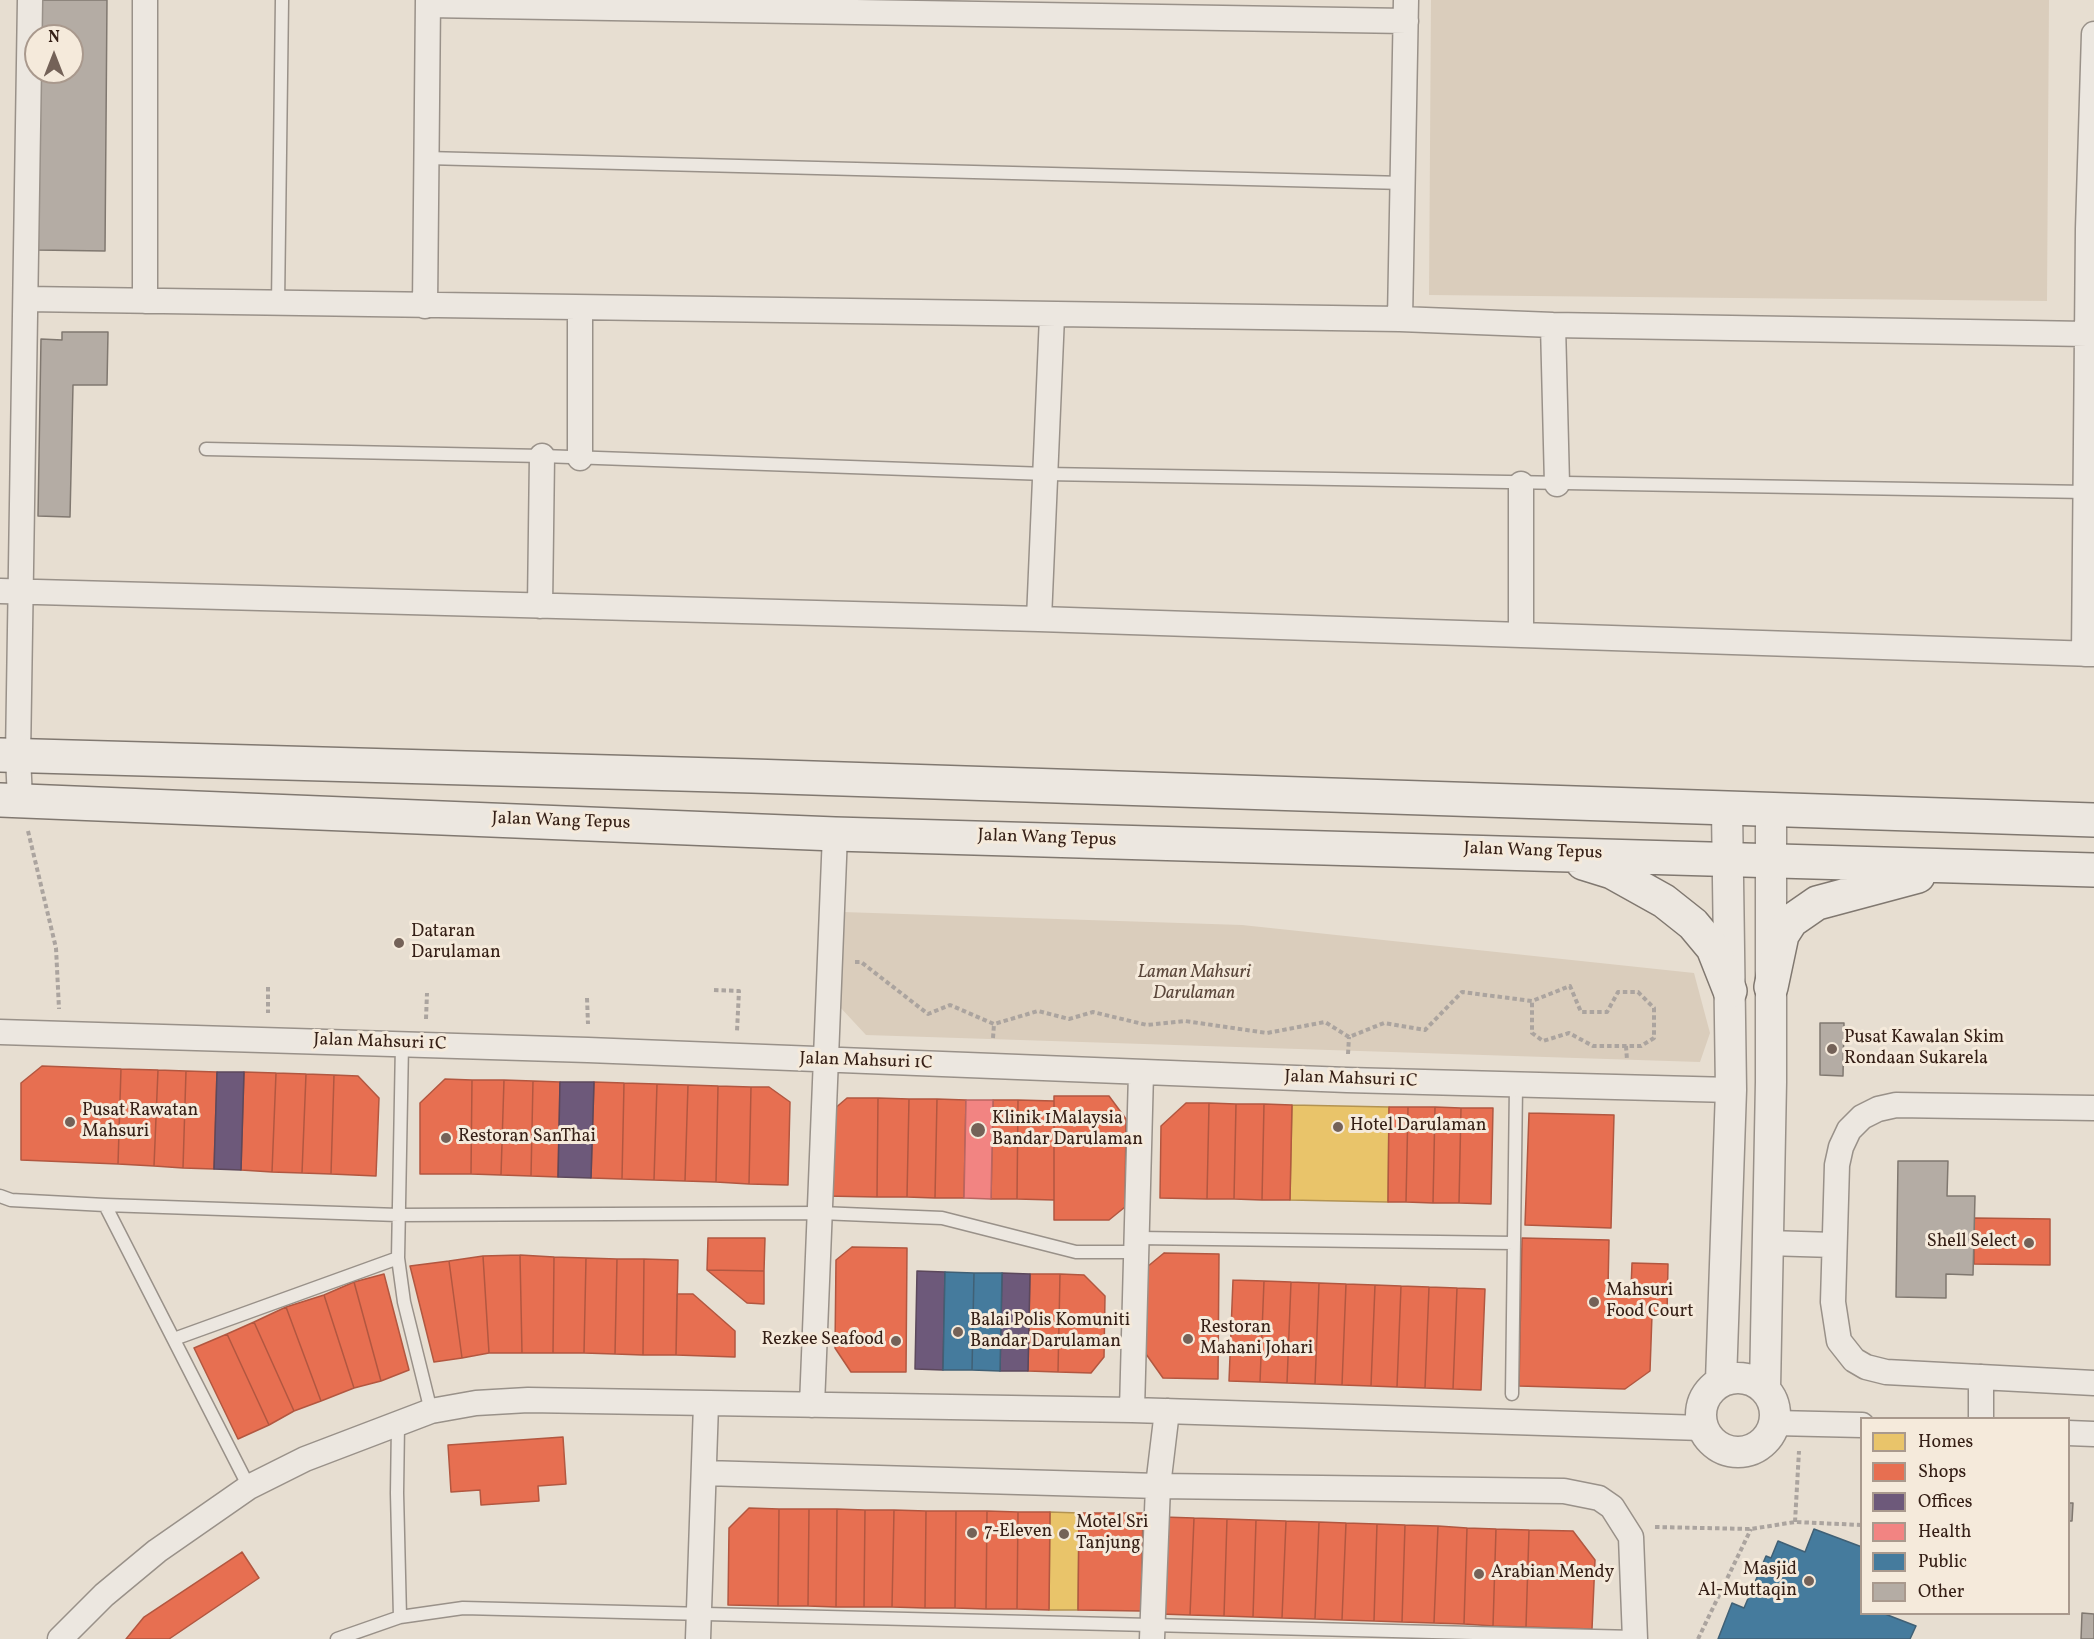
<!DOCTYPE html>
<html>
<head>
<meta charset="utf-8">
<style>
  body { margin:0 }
  #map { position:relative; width:2094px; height:1639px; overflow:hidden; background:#e7ded1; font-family:Vollkorn,serif }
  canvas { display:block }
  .legend { position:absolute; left:1860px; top:1417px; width:210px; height:198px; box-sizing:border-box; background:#f5eadb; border:2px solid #a9998d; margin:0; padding:8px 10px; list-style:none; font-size:18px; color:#362017 }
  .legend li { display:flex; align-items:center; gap:12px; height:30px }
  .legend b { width:30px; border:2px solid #a9998d }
  .north { position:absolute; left:24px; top:24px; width:60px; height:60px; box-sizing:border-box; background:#f5eadb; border:2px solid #a9998d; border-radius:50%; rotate:0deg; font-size:16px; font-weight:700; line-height:24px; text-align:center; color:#362017 }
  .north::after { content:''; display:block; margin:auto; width:21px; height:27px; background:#746258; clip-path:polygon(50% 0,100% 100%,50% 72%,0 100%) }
</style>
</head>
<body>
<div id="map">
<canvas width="2094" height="1639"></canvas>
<ul class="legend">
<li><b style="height:16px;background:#e9c46a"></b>Homes</li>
<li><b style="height:16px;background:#e76f51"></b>Shops</li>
<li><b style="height:16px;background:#6d597a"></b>Offices</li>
<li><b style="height:16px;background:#f28482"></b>Health</li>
<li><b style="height:16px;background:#457b9d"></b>Public</li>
<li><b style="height:16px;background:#b4aca4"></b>Other</li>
</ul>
<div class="north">N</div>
</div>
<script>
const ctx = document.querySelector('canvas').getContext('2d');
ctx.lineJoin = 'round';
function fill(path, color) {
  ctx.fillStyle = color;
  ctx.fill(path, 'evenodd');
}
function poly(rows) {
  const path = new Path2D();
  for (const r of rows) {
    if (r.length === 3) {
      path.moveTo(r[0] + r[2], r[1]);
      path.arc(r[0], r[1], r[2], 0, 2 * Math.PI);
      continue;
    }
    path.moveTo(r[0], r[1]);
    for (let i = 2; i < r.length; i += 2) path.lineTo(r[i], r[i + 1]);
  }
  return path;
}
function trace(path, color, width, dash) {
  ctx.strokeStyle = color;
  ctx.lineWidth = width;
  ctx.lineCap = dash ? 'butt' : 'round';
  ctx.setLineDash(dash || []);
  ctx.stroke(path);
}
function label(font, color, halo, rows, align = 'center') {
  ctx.font = font + ' Vollkorn,serif';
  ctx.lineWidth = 6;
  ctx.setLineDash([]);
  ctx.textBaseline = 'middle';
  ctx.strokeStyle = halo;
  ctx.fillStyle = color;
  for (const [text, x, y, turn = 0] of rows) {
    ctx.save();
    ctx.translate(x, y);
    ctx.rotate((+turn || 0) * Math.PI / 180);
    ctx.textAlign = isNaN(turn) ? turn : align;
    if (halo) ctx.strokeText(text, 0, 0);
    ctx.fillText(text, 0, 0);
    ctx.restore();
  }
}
fill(poly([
  [1431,0,2049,0,2047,301,1429,295],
  [842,912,1242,925,1694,973,1710,1033,1700,1062,866,1035,839,1006]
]), '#dacdbc');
const homes = poly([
  [1292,1105,1389,1107,1388,1202,1290,1200,1292,1105],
  [1050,1512,1079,1513,1078,1610,1049,1610,1050,1512]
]);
fill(homes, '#e9c46a');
trace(homes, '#b39351', 1.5);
const shops = poly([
  [42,1066,121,1069,118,1164,21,1160,21,1083,42,1066],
  [121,1069,158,1070,154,1166,118,1164,121,1069],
  [158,1070,186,1071,183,1168,154,1166,158,1070],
  [186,1071,217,1072,214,1169,183,1168,186,1071],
  [244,1072,276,1073,272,1172,241,1170,244,1072],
  [276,1073,306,1074,302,1173,272,1172,276,1073],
  [306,1074,334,1075,331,1174,302,1173,306,1074],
  [334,1075,358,1076,379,1098,376,1176,331,1174,334,1075],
  [445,1079,472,1080,471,1174,420,1174,420,1103,445,1079],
  [472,1080,504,1080,501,1175,471,1174,472,1080],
  [504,1080,533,1081,531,1176,501,1175,504,1080],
  [533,1081,560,1082,558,1177,531,1176,533,1081],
  [594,1082,624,1083,622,1179,591,1178,594,1082],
  [624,1083,657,1084,654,1180,622,1179,624,1083],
  [657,1084,688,1085,685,1181,654,1180,657,1084],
  [688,1085,718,1086,716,1182,685,1181,688,1085],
  [718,1086,751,1087,749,1184,716,1182,718,1086],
  [751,1087,769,1087,790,1102,788,1185,749,1184,751,1087],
  [1054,1096,1109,1096,1126,1119,1125,1207,1109,1220,1054,1220,1054,1096],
  [847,1098,878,1098,877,1197,825,1196,826,1116,847,1098],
  [878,1098,909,1099,907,1197,877,1197,878,1098],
  [909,1099,937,1099,935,1198,907,1197,909,1099],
  [937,1099,966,1100,964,1198,935,1198,937,1099],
  [993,1100,1018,1100,1017,1199,991,1199,993,1100],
  [1018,1100,1054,1101,1054,1200,1017,1199,1018,1100],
  [1186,1103,1209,1103,1207,1199,1160,1198,1161,1126,1186,1103],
  [1209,1103,1236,1104,1234,1199,1207,1199,1209,1103],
  [1236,1104,1264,1104,1262,1200,1234,1199,1236,1104],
  [1264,1104,1292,1105,1290,1200,1262,1200,1264,1104],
  [1389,1107,1408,1107,1406,1202,1388,1202,1389,1107],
  [1408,1107,1435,1107,1433,1203,1406,1202,1408,1107],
  [1435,1107,1461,1108,1459,1203,1433,1203,1435,1107],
  [1461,1108,1493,1108,1491,1204,1459,1203,1461,1108],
  [1529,1113,1614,1115,1611,1228,1525,1225,1529,1113],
  [1974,1218,2050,1219,2050,1265,1974,1264,1974,1218],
  [708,1238,765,1238,764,1271,707,1270,708,1238],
  [1522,1238,1609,1240,1608,1288,1631,1289,1632,1263,1668,1264,1667,1315,1652,1315,1650,1371,1625,1389,1519,1386,1522,1238],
  [852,1247,907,1248,906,1372,851,1372,835,1348,836,1260,852,1247],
  [1164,1253,1219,1254,1218,1379,1163,1378,1146,1354,1147,1267,1164,1253],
  [520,1255,554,1257,553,1353,522,1353,520,1255],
  [520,1255,522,1353,489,1353,483,1256,520,1255],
  [483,1256,489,1353,462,1358,449,1261,483,1256],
  [554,1257,586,1258,584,1353,553,1353,554,1257],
  [586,1258,617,1259,615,1354,584,1353,586,1258],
  [617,1259,644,1259,643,1355,615,1354,617,1259],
  [644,1259,678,1260,676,1355,643,1355,644,1259],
  [449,1261,462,1358,434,1362,410,1266,449,1261],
  [707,1270,764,1271,764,1304,747,1303,707,1270],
  [384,1274,409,1370,381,1381,354,1282,384,1274],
  [1030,1274,1060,1274,1058,1372,1028,1371,1030,1274],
  [1060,1274,1084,1275,1105,1296,1104,1357,1091,1373,1058,1372,1060,1274],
  [1233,1280,1264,1281,1260,1382,1229,1381,1233,1280],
  [1264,1281,1291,1282,1287,1383,1260,1382,1264,1281],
  [354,1282,381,1381,354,1388,324,1295,354,1282],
  [1291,1282,1319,1283,1315,1384,1287,1383,1291,1282],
  [1319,1283,1346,1284,1342,1385,1315,1384,1319,1283],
  [1346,1284,1375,1285,1371,1386,1342,1385,1346,1284],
  [1375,1285,1401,1286,1397,1387,1371,1386,1375,1285],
  [1401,1286,1429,1287,1425,1388,1397,1387,1401,1286],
  [1429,1287,1457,1288,1453,1389,1425,1388,1429,1287],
  [1457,1288,1485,1289,1481,1390,1453,1389,1457,1288],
  [677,1294,693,1294,735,1331,735,1357,676,1355,677,1294],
  [324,1295,354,1388,321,1401,286,1307,324,1295],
  [286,1307,321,1401,294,1411,254,1322,286,1307],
  [254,1322,294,1411,269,1425,227,1334,254,1322],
  [227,1334,269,1425,238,1439,194,1348,227,1334],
  [563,1437,566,1484,538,1486,539,1501,481,1505,480,1490,451,1492,448,1445,563,1437],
  [749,1508,779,1509,778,1606,728,1605,729,1528,749,1508],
  [779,1509,809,1509,808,1606,778,1606,779,1509],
  [809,1509,837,1509,836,1607,808,1606,809,1509],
  [837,1509,865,1510,864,1607,836,1607,837,1509],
  [865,1510,894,1510,892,1607,864,1607,865,1510],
  [894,1510,926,1511,925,1608,892,1607,894,1510],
  [926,1511,956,1511,955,1608,925,1608,926,1511],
  [956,1511,987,1511,986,1609,955,1608,956,1511],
  [987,1511,1018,1512,1017,1609,986,1609,987,1511],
  [1018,1512,1050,1512,1049,1610,1017,1609,1018,1512],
  [1079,1513,1143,1513,1141,1611,1078,1610,1079,1513],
  [1163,1517,1194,1518,1190,1615,1160,1614,1163,1517],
  [1194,1518,1227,1519,1224,1616,1190,1615,1194,1518],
  [1227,1519,1256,1520,1253,1617,1224,1616,1227,1519],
  [1256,1520,1286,1521,1282,1618,1253,1617,1256,1520],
  [1286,1521,1319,1522,1315,1619,1282,1618,1286,1521],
  [1319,1522,1346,1523,1342,1620,1315,1619,1319,1522],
  [1346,1523,1377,1524,1374,1621,1342,1620,1346,1523],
  [1377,1524,1405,1525,1402,1622,1374,1621,1377,1524],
  [1405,1525,1438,1526,1434,1623,1402,1622,1405,1525],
  [1438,1526,1467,1528,1464,1624,1434,1623,1438,1526],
  [1467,1528,1496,1529,1493,1626,1464,1624,1467,1528],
  [1496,1529,1529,1530,1526,1627,1493,1626,1496,1529],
  [1529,1530,1573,1531,1595,1560,1592,1629,1526,1627,1529,1530],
  [242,1552,259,1578,169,1639,126,1639,144,1617,242,1552]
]);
fill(shops, '#e76f51');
trace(shops, '#b25740', 1.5);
const offices = poly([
  [217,1072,244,1072,241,1170,214,1169,217,1072],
  [560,1082,594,1082,591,1178,558,1177,560,1082],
  [917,1271,945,1272,943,1370,915,1369,917,1271],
  [1002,1273,1030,1274,1028,1371,1000,1371,1002,1273]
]);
fill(offices, '#6d597a');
trace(offices, '#5c485c', 1.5);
const health = poly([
  [966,1100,993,1100,991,1199,964,1198,966,1100]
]);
fill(health, '#f28482');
trace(health, '#ba6662', 1.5);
const public = poly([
  [945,1272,974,1273,972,1370,943,1370,945,1272],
  [974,1273,1002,1273,1000,1371,972,1370,974,1273],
  [1814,1529,1862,1547,1862,1614,1885,1614,1916,1626,1910,1639,1718,1639,1732,1603,1744,1608,1766,1556,1771,1558,1778,1541,1805,1552,1814,1529]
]);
fill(public, '#457b9d');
trace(public, '#406075', 1.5);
const building = poly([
  [39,0,107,0,105,251,37,250,39,72,72,72,72,36,39,36,39,0],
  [62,332,108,332,107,385,73,385,70,517,38,516,41,339,62,340,62,332],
  [1820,1023,1844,1023,1843,1076,1820,1075,1820,1023],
  [1898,1161,1948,1161,1947,1196,1975,1196,1973,1275,1946,1274,1946,1298,1896,1297,1898,1161],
  [2068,1503,2073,1503,2072,1521,2068,1521,2068,1503],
  [2082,1613,2094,1614,2094,1639,2081,1639,2082,1613]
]);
fill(building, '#b4aca4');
trace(building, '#807870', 1.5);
const service = poly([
  [426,158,1404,183],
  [278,304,282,0],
  [206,449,542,456,1046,474,2086,492],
  [402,1044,398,1258,404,1302,431,1411],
  [0,1196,11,1200,105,1205,398,1215,820,1213,942,1218,1076,1252,1136,1252],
  [105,1205,249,1487],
  [1137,1238,1514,1243],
  [174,1339,398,1258],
  [1512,1394,1516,1086],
  [398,1424,397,1493,400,1617],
  [337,1639,400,1617,463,1608,1635,1637]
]);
const minor = poly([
  [428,5,1406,21],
  [26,299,1400,319,1553,325,2087,334],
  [145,301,145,0],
  [425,306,428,0],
  [1400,319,1406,0],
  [1553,325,1557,484],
  [580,458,580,309],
  [1521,484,1521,635],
  [0,591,1039,619,2094,654],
  [540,606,542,456],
  [1039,619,1052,316],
  [2084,654,2088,229,2094,34],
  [20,800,18,756,30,0],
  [0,1032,588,1050,1347,1080,1731,1090],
  [2094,1108,1896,1105,1878,1109,1862,1117,1849,1130,1841,1147,1837,1165,1833,1302,1839,1341,1854,1360,1866,1367,1886,1372,2094,1383],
  [1767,1243,1834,1245],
  [1981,1377,1981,1418],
  [812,1405,835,834],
  [1132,1410,1141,1073],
  [1775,1423,1862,1425],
  [2068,1433,2094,1434],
  [704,1473,1158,1486,1564,1491,1599,1498,1612,1507,1631,1537,1635,1639],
  [60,1639,104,1595,157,1551,249,1487,305,1459,431,1411,476,1403,528,1400,1132,1410,1702,1428],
  [698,1639,706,1404],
  [1152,1639,1158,1486,1167,1411]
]);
const tertiary = poly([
  [1738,1415,37],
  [1721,1381,1731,1090,1727,810],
  [1765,1388,1771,1082,1771,811]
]);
const secondary = poly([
  [0,755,752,776,2094,820],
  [0,800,835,834,2094,870],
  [1583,863,1612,872,1664,901,1693,924,1713,948,1730,991],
  [1771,987,1782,935,1791,921,1817,903,1918,876]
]);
trace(service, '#999189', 15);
trace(minor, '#999189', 27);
trace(tertiary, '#999189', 33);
trace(secondary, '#807870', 36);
trace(poly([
  [28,831,56,948,59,1009],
  [855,962,861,962,928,1014,950,1005,994,1024,1038,1011,1069,1019,1093,1012,1147,1025,1185,1021,1267,1033,1325,1022,1349,1037,1384,1023,1425,1030,1462,992,1532,1001,1570,986,1581,1012,1607,1012,1618,992,1638,992,1654,1008,1654,1038,1641,1046,1593,1046,1569,1033,1543,1041,1532,1033,1532,1001],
  [268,987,268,1013],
  [714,990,739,991,737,1031],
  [587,998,588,1024],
  [426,1019,427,993],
  [993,1038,994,1024],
  [1626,1046,1627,1060],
  [1348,1054,1349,1037],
  [1795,1522,1799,1451],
  [1655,1527,1751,1529,1795,1522,1862,1525],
  [1698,1639,1751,1529]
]), '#aba49f', 4, [4.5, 3]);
trace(service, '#ece7e0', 12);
trace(minor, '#ece7e0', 24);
trace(tertiary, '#ece7e0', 30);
trace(secondary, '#ece7e0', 33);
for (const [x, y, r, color] of [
  [399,943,6,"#746258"],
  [1832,1049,6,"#746258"],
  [70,1122,6,"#746258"],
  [1338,1127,6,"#746258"],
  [978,1130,8,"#746258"],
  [446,1138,6,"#746258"],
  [2029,1243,6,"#746258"],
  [1594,1302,6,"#746258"],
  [958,1332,6,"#746258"],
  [1188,1339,6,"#746258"],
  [896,1341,6,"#746258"],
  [972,1533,6,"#746258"],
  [1064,1534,6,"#746258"],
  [1479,1574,6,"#746258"],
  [1809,1581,6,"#746258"]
]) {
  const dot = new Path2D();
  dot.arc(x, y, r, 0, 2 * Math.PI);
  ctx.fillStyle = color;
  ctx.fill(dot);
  trace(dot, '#f5eadb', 2);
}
label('18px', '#362017', '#f5eadb', [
  ["Jalan Wang Tepus",561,822,2],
  ["Jalan Wang Tepus",1047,839,2],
  ["Jalan Wang Tepus",1533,852,2],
  ["Jalan Mahsuri 1C",380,1043,2],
  ["Jalan Mahsuri 1C",866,1062,2],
  ["Jalan Mahsuri 1C",1351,1080,2]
]);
label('18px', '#362017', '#f5eadb', [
  ["Dataran",411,933],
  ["Darulaman",411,954],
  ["Pusat Kawalan Skim",1844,1039],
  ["Rondaan Sukarela",1844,1060],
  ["Pusat Rawatan",82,1112],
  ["Mahsuri",82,1133],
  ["Klinik 1Malaysia",992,1120],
  ["Bandar Darulaman",992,1141],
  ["Hotel Darulaman",1350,1127],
  ["Restoran SanThai",458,1138],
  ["Shell Select",2017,1243,"right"],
  ["Mahsuri",1606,1292],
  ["Food Court",1606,1313],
  ["Balai Polis Komuniti",970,1322],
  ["Bandar Darulaman",970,1343],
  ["Restoran",1200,1329],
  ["Mahani Johari",1200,1350],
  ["Rezkee Seafood",884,1341,"right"],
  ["Motel Sri",1076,1524],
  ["Tanjung",1076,1545],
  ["7-Eleven",984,1533],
  ["Masjid",1797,1571,"right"],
  ["Al-Muttaqin",1797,1592,"right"],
  ["Arabian Mendy",1491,1574]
], 'left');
label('italic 18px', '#5c483c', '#f5eadb', [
  ["Laman Mahsuri",1194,974],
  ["Darulaman",1194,995]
]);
</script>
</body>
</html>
